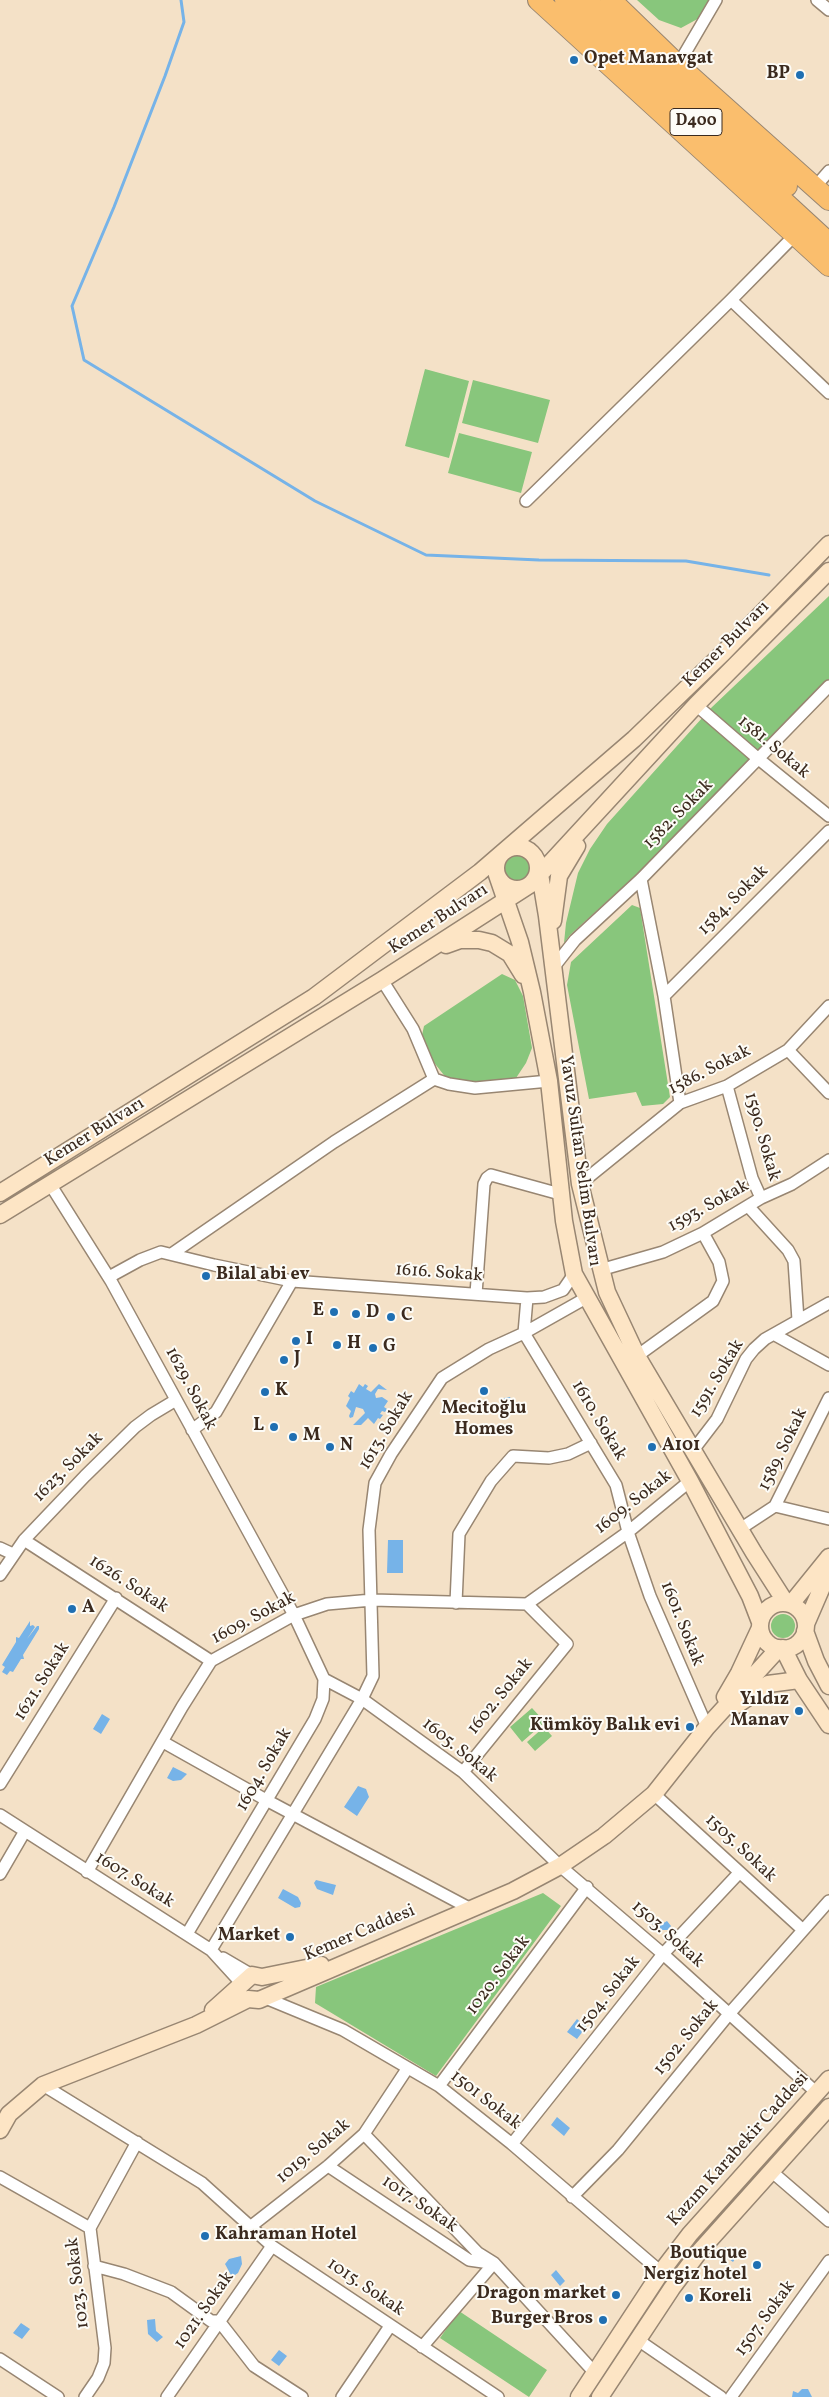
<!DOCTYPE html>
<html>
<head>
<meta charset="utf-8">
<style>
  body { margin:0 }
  canvas { display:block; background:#f4e1c7 }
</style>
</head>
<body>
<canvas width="829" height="2397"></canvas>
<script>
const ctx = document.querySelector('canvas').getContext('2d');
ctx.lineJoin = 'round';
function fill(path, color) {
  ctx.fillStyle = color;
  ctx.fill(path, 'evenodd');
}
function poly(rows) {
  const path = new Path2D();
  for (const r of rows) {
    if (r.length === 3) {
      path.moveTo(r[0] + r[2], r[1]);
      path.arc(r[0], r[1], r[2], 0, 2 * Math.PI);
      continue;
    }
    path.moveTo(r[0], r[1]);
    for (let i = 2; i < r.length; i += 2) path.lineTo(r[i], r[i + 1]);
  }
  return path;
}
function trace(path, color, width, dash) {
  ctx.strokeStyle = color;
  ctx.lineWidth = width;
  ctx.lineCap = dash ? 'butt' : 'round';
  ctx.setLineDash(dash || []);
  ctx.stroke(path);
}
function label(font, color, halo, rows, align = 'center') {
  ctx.font = font + ' Vollkorn,serif';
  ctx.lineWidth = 4;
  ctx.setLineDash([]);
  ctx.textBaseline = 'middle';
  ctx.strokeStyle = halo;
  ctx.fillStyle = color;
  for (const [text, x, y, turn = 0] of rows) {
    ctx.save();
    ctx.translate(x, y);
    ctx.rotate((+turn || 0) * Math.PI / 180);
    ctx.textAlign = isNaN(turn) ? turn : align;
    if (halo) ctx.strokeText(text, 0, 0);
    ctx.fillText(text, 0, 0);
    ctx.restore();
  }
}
fill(poly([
  [637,0,711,0,703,16,681,28,659,20],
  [425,369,469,381,449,458,405,446],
  [473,380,550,400,538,443,462,423],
  [459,433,532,452,521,493,448,473],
  [829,596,829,679,637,874,570,935,564,943,566,923,578,873,590,849,607,824,711,708],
  [516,868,14],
  [632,905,640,908,670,1097,663,1104,642,1106,636,1092,589,1099,567,985,571,962],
  [502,974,515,980,523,996,532,1048,526,1063,516,1078,482,1085,447,1079,432,1060,422,1035,424,1026],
  [783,1626,12],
  [532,1708,545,1722,522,1742,510,1727],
  [544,1727,552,1736,535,1751,527,1742],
  [543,1893,561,1906,436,2076,315,2003,316,1987],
  [459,2311,547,2370,529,2397,440,2338]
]), '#88c67c');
fill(poly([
  [359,1384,363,1387,365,1384,368,1386,366,1389,371,1392,379,1384,387,1390,378,1389,375,1394,376,1398,382,1397,388,1401,384,1407,387,1409,385,1412,382,1411,380,1414,383,1415,380,1419,378,1418,374,1424,368,1418,361,1425,353,1425,365,1413,363,1409,356,1407,353,1417,350,1418,349,1416,351,1411,346,1406,350,1398,348,1396,351,1391,354,1393],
  [510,1397,516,1409,513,1413,500,1403,504,1398],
  [388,1540,403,1540,403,1573,387,1573],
  [30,1621,30,1626,33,1625,35,1627,27,1639,37,1626,39,1626,39,1629,23,1655,24,1659,21,1659,13,1672,10,1671,7,1675,2,1672,5,1667,2,1665,16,1642,16,1637,19,1638],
  [102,1714,110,1719,101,1734,93,1729],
  [173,1767,187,1774,181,1780,173,1781,167,1778],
  [358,1786,366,1789,369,1797,357,1816,344,1807],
  [316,1880,336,1885,333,1895,317,1889,314,1883],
  [283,1889,298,1897,301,1903,300,1907,295,1908,278,1898],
  [655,1919,662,1924,667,1921,671,1926,668,1930,658,1930,652,1924],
  [577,2019,586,2027,577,2039,567,2032],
  [557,2117,570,2128,564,2136,551,2125],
  [725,2247,737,2256,733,2262,721,2253],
  [241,2256,242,2264,238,2273,232,2277,225,2264,229,2259],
  [556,2270,565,2281,560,2286,551,2275],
  [155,2319,156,2331,163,2337,157,2342,148,2334,147,2320],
  [21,2323,30,2329,22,2339,13,2333],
  [279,2350,287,2356,279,2366,271,2360],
  [802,2389,808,2389,812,2397,792,2397,793,2391,798,2393]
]), '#76b3e8');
trace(poly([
  [181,0,184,22,165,76,114,207,72,306,84,360,315,501,426,555,539,560,686,561,769,575]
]), '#76b3e8', 3);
const street = poly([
  [817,0,829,10],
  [678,65,716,0],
  [815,187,829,171],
  [731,300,829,393],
  [526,501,731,300,795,235],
  [696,705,755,756,829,816],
  [641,879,664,996,680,1103],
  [553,968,575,940,641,879,829,686],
  [382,980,413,1029,434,1079],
  [664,996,829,831],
  [788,1050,829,1093],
  [727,1086,752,1178,761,1198],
  [50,1184,111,1281,294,1615,324,1679,323,1699,315,1719,187,1934],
  [580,1184,680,1103,727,1086,788,1050,829,1006],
  [748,1206,788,1250,794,1261,798,1320],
  [173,1253,334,1142,434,1079,449,1084,475,1088,549,1081],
  [600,1270,663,1252,703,1233,761,1198,792,1184,829,1160],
  [109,1277,140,1260,161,1252,214,1265,292,1281,527,1298,544,1297,563,1290,574,1274],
  [476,1294,484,1184,487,1178,491,1175,560,1194],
  [527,1298,524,1333,616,1485,628,1532,650,1596,707,1727],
  [775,1335,829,1365],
  [637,1356,713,1301,723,1281,719,1262,703,1233],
  [192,1430,216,1412,292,1281],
  [694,1449,717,1419,746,1359,754,1349,765,1339,829,1303],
  [775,1506,829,1519],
  [740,1529,775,1506,829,1398],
  [24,1540,211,1661],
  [0,1548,13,1554],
  [0,1575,24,1540,85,1476,135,1427,151,1415,176,1400],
  [456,1603,459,1534,491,1481,513,1456,549,1458,568,1454,591,1443],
  [324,1679,362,1699,463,1772,560,1866,663,1954,817,2093],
  [163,1742,268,1801,471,1909],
  [463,1772,567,1644,527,1604],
  [0,1784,116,1598],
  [654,1794,803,1930],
  [0,1815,211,1950,242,1984],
  [87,1872,182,1707,211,1661,294,1615,327,1604,372,1600,527,1604,628,1532,690,1481],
  [0,1874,25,1831],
  [211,1950,362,1699,373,1676,369,1530,375,1483,391,1454,442,1378,489,1349,524,1333,586,1298],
  [223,1958,252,1975],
  [263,1997,343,2030,439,2086,512,2144,661,2272],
  [43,2085,202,2183,272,2246,498,2397],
  [439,2086,587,1887],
  [364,2134,478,2253,494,2263,595,2373],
  [512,2144,663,1954,739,1873],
  [328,2166,469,2260,490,2263],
  [771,2171,829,2221],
  [0,2177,90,2228],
  [572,2197,618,2150,729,2014,829,1901],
  [250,2227,328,2166,364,2134,407,2069],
  [94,2266,124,2274,171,2292,211,2321,219,2321,254,2366,302,2397],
  [638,2340,721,2397],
  [422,2347,494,2263],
  [0,2359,58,2397],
  [85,2397,98,2378,104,2363,105,2348,90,2228,137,2142],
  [167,2397,272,2246],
  [342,2397,390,2326],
  [731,2397,829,2261]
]);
const secondary = poly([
  [517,868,21],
  [539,868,547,916,580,1184,607,1292,637,1356,754,1553,786,1603],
  [497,875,520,942,532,992,549,1081,564,1221,574,1274,690,1481,750,1596,760,1622],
  [553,921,559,876,577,846],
  [446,945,460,940,479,940,492,943,510,954,523,975],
  [0,1193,314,997,480,872,634,739,724,652,829,544],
  [0,1215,382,980,531,884,696,705,829,571],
  [783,1626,23],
  [791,1604,829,1557],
  [806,1624,829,1571],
  [805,1631,816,1661,829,1686],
  [783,1648,799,1680,829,1725],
  [725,1697,739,1673,760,1628],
  [737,1705,768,1684,799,1680],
  [213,2010,252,1975,262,1977,321,1965],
  [0,2130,9,2114,43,2085,196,2025,248,1999,259,2000,513,1891,560,1866,604,1836,654,1794,707,1727,779,1648],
  [579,2397,661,2272,690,2234,829,2079],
  [600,2397,672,2288,699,2252,829,2107]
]);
const highway = poly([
  [538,0,829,266],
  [565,0,829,243],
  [586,0,787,186],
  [611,0,678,65,829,200]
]);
trace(street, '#988672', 14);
trace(secondary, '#988672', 19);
trace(highway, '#988672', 22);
trace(street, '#fff', 11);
trace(secondary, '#fde5c5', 16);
trace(highway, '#fabe6d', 20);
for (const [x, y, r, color] of [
  [574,60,5,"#1f6fb2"],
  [800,75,5,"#1f6fb2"],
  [206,1276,5,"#1f6fb2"],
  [334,1312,5,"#1f6fb2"],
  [356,1314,5,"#1f6fb2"],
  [391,1317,5,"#1f6fb2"],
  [296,1341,5,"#1f6fb2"],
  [337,1345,5,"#1f6fb2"],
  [373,1348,5,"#1f6fb2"],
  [284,1360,5,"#1f6fb2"],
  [484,1391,5,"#1f6fb2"],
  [265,1392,5,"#1f6fb2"],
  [274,1427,5,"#1f6fb2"],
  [293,1437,5,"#1f6fb2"],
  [330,1447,5,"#1f6fb2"],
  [652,1447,5,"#1f6fb2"],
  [72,1609,5,"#1f6fb2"],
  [799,1711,5,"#1f6fb2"],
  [690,1727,5,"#1f6fb2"],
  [290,1937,5,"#1f6fb2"],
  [205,2236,5,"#1f6fb2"],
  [757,2265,5,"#1f6fb2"],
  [616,2295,5,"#1f6fb2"],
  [689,2298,5,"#1f6fb2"],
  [603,2320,5,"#1f6fb2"]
]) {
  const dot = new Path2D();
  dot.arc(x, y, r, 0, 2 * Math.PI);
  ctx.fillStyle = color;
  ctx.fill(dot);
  trace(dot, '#fdfcf7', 2);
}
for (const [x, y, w] of [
  [696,122,52]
]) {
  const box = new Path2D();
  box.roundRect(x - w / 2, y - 13.5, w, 27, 4);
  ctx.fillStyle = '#fdfcf7';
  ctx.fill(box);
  trace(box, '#3b2a1e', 1);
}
label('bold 16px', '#3b2a1e', null, [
  ["D400",696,122]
]);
label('bold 18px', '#3b2a1e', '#fdfcf7', [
  ["Opet Manavgat",584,60],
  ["BP",790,75,"right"],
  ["Bilal abi ev",216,1276],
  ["E",324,1312,"right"],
  ["D",366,1314],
  ["C",401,1317],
  ["I",306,1341],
  ["H",347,1345],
  ["G",383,1348],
  ["J",294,1360],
  ["K",275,1392],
  ["Mecitoğlu",484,1410,"center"],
  ["Homes",484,1431,"center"],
  ["L",264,1427,"right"],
  ["M",303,1437],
  ["N",340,1447],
  ["A101",662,1447],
  ["A",82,1609],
  ["Yıldız",789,1701,"right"],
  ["Manav",789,1722,"right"],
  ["Kümköy Balık evi",680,1727,"right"],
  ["Market",280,1937,"right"],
  ["Kahraman Hotel",215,2236],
  ["Boutique",747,2255,"right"],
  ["Nergiz hotel",747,2276,"right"],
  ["Dragon market",606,2295,"right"],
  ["Koreli",699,2298],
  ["Burger Bros",593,2320,"right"]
], 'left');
label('18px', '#3b2a1e', '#fdfcf7', [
  ["Kemer Bulvarı",727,645,-45],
  ["1581. Sokak",773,748,40],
  ["1582. Sokak",679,815,-45],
  ["1584. Sokak",734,901,-45],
  ["Kemer Bulvarı",439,920,-33],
  ["1586. Sokak",710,1071,-27],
  ["Kemer Bulvarı",95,1133,-32],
  ["1590. Sokak",761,1137,74],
  ["Yavuz Sultan Selim Bulvarı",579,1161,82],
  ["1593. Sokak",709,1207,-29],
  ["1616. Sokak",439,1274,4],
  ["1591. Sokak",718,1379,-59],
  ["1629. Sokak",190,1389,62],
  ["1610. Sokak",598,1421,59],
  ["1613. Sokak",387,1431,-59],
  ["1589. Sokak",784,1450,-64],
  ["1623. Sokak",69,1468,-45],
  ["1609. Sokak",634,1503,-38],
  ["1626. Sokak",128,1585,33],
  ["1609. Sokak",254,1619,-28],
  ["1601. Sokak",681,1624,68],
  ["1621. Sokak",43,1682,-58],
  ["1602. Sokak",501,1697,-51],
  ["1605. Sokak",459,1751,39],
  ["1604. Sokak",265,1770,-60],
  ["1505. Sokak",740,1849,43],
  ["1607. Sokak",134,1881,32],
  ["Kemer Caddesi",360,1934,-23],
  ["1503. Sokak",667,1935,42],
  ["1020. Sokak",499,1976,-53],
  ["1504. Sokak",609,1995,-52],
  ["1502. Sokak",687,2038,-51],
  ["1501 Sokak",485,2101,38],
  ["Kazım Karabekir Caddesi",739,2150,-48],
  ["1019. Sokak",314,2152,-40],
  ["1017. Sokak",419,2205,34],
  ["1023. Sokak",79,2283,-97],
  ["1015. Sokak",365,2288,34],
  ["1021. Sokak",205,2311,-55],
  ["1507. Sokak",766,2319,-54]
]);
</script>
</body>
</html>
